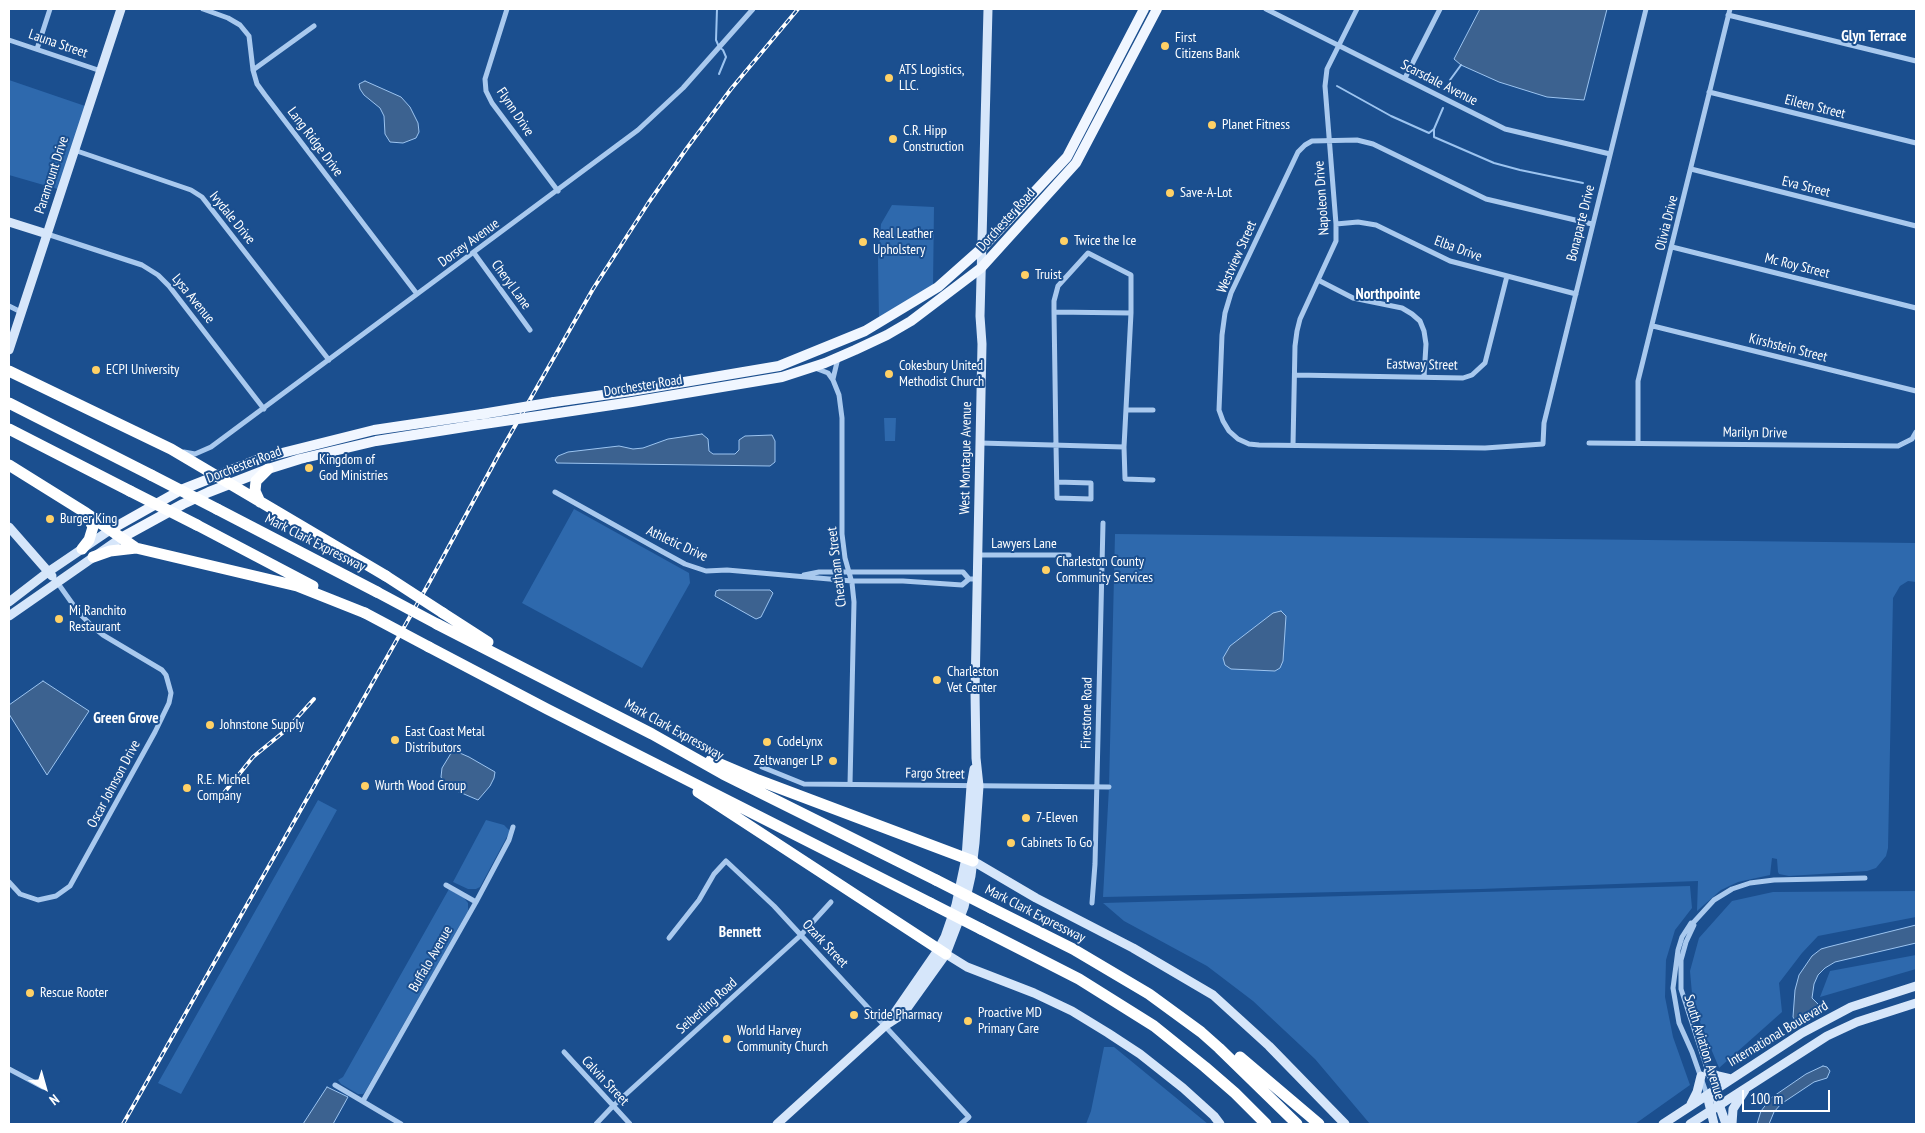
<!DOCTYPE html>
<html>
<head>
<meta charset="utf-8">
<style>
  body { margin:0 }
  #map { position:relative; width:1925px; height:1133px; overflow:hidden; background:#1b4f8f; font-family:"PT Sans Narrow",sans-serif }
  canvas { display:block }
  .frame { position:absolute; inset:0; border:10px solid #fff; pointer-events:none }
  .north { position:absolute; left:20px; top:1063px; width:50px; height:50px; -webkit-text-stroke:4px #1b4f8f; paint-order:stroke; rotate:142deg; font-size:14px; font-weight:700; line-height:20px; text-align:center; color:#fff }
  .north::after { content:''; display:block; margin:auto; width:18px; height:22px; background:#fff; clip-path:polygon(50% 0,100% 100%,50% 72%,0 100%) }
  .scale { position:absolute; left:1742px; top:1090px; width:88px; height:22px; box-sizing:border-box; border:2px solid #fff; border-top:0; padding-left:6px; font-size:15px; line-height:18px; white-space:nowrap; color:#fff; -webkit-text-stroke:4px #1b4f8f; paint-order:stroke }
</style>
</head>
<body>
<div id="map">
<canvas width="1925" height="1133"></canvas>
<div class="frame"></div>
<div class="north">N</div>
<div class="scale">100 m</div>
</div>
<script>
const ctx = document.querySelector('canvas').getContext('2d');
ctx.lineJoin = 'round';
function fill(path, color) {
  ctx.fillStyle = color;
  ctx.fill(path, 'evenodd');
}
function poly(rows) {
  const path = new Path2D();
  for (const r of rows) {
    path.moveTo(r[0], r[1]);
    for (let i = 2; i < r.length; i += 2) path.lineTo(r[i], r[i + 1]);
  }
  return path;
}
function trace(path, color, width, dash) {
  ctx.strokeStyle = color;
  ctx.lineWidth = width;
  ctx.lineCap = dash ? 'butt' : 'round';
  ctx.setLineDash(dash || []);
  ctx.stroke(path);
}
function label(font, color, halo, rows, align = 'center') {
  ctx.font = font + ' "PT Sans Narrow",sans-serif';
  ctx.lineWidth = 4;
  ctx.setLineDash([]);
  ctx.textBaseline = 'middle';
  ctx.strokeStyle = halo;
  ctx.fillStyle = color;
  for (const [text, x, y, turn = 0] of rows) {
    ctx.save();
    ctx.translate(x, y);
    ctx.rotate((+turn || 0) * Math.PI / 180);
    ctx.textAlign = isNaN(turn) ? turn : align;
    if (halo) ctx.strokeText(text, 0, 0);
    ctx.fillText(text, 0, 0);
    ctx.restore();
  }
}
fill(poly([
  [9,80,88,107,61,190,9,175],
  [892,205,934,207,933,287,879,320,878,261,881,224],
  [884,418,896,418,895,441,885,441],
  [574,509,689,573,690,583,642,668,522,603],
  [1115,534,1916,543,1916,582,1908,581,1900,586,1893,598,1888,848,1886,856,1876,868,1867,871,1789,876,1779,874,1778,872,1777,859,1772,858,1770,875,1738,882,1721,890,1697,911,1698,881,1480,889,1103,897,1109,787],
  [318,800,337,810,181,1094,158,1083],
  [486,820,504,825,510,831,480,887,476,889,468,889,453,882],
  [1690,886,1692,908,1675,930,1666,960,1665,997,1673,1037,1690,1085,1635,1124,1370,1124,1315,1059,1253,1001,1207,966,1124,921,1103,903],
  [449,889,464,898,468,903,468,911,365,1092,363,1094,358,1094,341,1084,338,1080,343,1077],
  [1916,891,1916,917,1818,936,1802,953,1779,983,1782,1012,1719,1068,1693,1005,1690,971,1699,938,1732,901,1773,892],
  [1916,955,1916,969,1820,997,1830,971],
  [1104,1047,1114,1047,1208,1124,1086,1124,1091,1111]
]), '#2e69ad');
const water = poly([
  [1480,9,1607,9,1584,100,1547,97,1499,82,1461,65,1454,59,1480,9],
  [365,81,401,97,410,107,418,123,419,132,416,138,403,143,390,142,385,134,384,116,380,108,364,95,360,89,359,84,365,81],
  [702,434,708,439,709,451,713,454,735,454,739,450,739,440,745,436,772,435,775,441,775,462,770,466,557,463,555,460,558,456,568,452,619,446,633,449,643,448,668,439,702,434],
  [719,590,770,590,773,593,761,617,756,619,715,596,716,591,719,590],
  [1281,611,1286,616,1283,661,1280,668,1275,671,1231,669,1225,665,1223,658,1230,646,1273,613,1281,611],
  [43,681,89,711,47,775,9,714,9,705,43,681],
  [453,750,469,757,495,772,494,778,490,786,478,800,450,788,445,784,441,777,442,768,453,750],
  [1916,925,1916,943,1835,962,1825,968,1818,975,1814,984,1812,998,1819,1005,1820,1010,1797,1021,1795,1020,1793,1017,1795,990,1799,975,1812,956,1821,949,1828,947,1916,925],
  [1823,1066,1827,1067,1830,1071,1827,1078,1814,1082,1781,1104,1774,1112,1769,1124,1757,1124,1761,1111,1771,1098,1806,1074,1823,1066],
  [327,1087,348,1097,333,1124,303,1124,327,1087]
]);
fill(water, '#3c6290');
trace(water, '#9cc4f0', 1);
trace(poly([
  [717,9,716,40,719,47,723,50,726,57,719,74],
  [1450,80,1461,65],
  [1337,86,1391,116,1429,133,1434,129,1443,108],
  [1434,129,1434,137,1494,163,1520,170,1583,183]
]), '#9cc4f0', 2);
trace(poly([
  [203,9,228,18,240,25,249,36,253,70,257,84,265,95,417,294],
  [507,9,485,79,486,91,492,103,558,191],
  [1266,9,1505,129,1610,154],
  [1728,15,1916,61],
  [9,40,101,71],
  [37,49,50,9],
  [253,70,314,26],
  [1405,78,1440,9],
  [1709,92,1916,143],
  [74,150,191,190,202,197,329,360],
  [1691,169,1916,226],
  [1336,224,1358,222,1376,225,1450,261,1576,294],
  [1592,224,1486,199,1373,144,1357,140,1312,141,1305,145,1298,152,1231,293,1225,313,1222,335,1219,410,1223,421,1229,431,1238,439,1249,444,1259,445,1485,448,1543,444,1544,423,1646,9],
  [47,234,142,265,158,275,169,286,264,409],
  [1672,247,1916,308],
  [474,253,530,330],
  [1318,280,1353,298,1402,308,1412,314,1420,321,1424,331,1426,344,1424,377],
  [9,306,21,312],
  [1054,312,1131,313],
  [1653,326,1916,391],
  [815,368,828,373,833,380,839,395,842,418,842,534,845,558,852,583,854,602,850,784],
  [1295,375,1463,378,1472,375,1485,363,1507,276],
  [833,379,838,358],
  [1126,410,1153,410],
  [980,443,1124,447,1125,479,1153,480],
  [1589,443,1898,446,1912,439,1916,432],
  [1638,443,1638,381,1730,9],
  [1293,445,1295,346,1297,331,1300,319,1336,241,1336,224,1325,86,1327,69,1357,9],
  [184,452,195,454,211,447,638,130,683,88,753,9],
  [1057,482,1091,483,1091,499,1057,498,1056,445,1054,312,1054,301,1058,286,1088,253,1131,275,1131,313,1124,447],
  [555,492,663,552,685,564,706,571,727,570,852,581,903,581,962,585,969,579,977,579],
  [978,555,1069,555],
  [804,575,819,572,963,572,969,579],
  [762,767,804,784,1109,787],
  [9,882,20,894,38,900,56,896,70,886,155,732,169,703,171,693,166,675,162,670,103,635,92,626,79,613,57,582],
  [446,885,476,902],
  [1092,903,1095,864,1103,523],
  [1693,923,1694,925,1686,942,1681,960,1681,989,1714,1090],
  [669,938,699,900,714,874,726,861,774,906,969,1117,961,1124],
  [564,1052,630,1124],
  [9,1069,43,1087],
  [335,1085,401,1124],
  [1707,1095,1692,1052,1679,1023,1673,988,1678,950,1682,937,1691,923,1693,923,1714,900,1732,889,1750,883,1774,880,1865,878],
  [363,1101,476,902,509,840,513,827],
  [596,1124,613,1106,801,935,831,902]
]), '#a9c9ee', 5);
trace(poly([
  [9,222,47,234],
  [9,350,121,9],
  [9,527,52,576],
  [9,602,48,572,110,530],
  [9,616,121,538],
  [973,861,1036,898,1133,948,1213,995,1269,1046,1345,1124],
  [946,954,967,967,1034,993,1072,1011,1108,1033,1140,1054,1183,1088,1214,1116,1220,1124],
  [889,1021,938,950,945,937,956,905,966,858,971,786,974,769],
  [1708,1072,1718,1076,1731,1079],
  [1714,1090,1726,1124],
  [1707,1095,1714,1124],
  [1691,1104,1697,1092,1701,1076],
  [777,1124,886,1025,903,1014,946,954,964,907,971,876,975,843,979,786,976,758,975,691,982,344,980,316,988,9],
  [1663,1124,1802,1033,1851,1007,1916,986],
  [1690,1124,1827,1036,1857,1022,1916,1003],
  [1732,1124,1733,1109,1745,1090]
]), '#d6e6fa', 9);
trace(poly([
  [554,402,631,391,779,366,865,331,938,287,983,247,1067,157,1144,9],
  [545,415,632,402,782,377,825,363,855,350,887,335,911,321,981,268,1076,163,1157,9],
  [110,530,181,490,262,458,374,430,482,414],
  [121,538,183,504,209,492,268,469,300,459,376,441,477,425]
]), '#f0f6ff', 10);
trace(poly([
  [9,371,171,449,386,576],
  [9,403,151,475],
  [9,429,130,491],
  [9,465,86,513,136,548,297,586,365,613],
  [260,502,255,491,256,481,268,469],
  [217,509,377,592],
  [197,525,313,586],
  [82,549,89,540,93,527,87,515],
  [93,557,110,551,136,548],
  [443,613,488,642],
  [437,624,652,734,723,774,936,880],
  [429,647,547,709,930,903],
  [711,760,758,780,973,861],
  [698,792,946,954],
  [991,908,1073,949,1149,994,1201,1032,1219,1048,1297,1124],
  [981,929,1079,979,1154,1026,1205,1067,1235,1093,1266,1124],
  [1240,1057,1319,1124]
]), '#fff', 11);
const rail = poly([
  [223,794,253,757,286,730,314,699],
  [123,1124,429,583,499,454,593,289,649,202,687,148,731,89,798,9]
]);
trace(rail, '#fff', 4);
trace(rail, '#1b4f8f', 2, [5.5]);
trace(poly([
  [482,414,554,402],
  [477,425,545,415]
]), '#f0f6ff', 10);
trace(poly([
  [151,475,217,509],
  [130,491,197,525],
  [386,576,443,613],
  [377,592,437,624],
  [365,613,429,647],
  [936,880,991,908],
  [930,903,981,929]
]), '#fff', 11);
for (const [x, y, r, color] of [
  [1165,46,5,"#ffd166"],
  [889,78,5,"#ffd166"],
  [1212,125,5,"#ffd166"],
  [893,139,5,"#ffd166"],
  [1170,193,5,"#ffd166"],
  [1064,241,5,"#ffd166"],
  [863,242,5,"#ffd166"],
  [1025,275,5,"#ffd166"],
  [96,370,5,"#ffd166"],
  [889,374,5,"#ffd166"],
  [309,468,5,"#ffd166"],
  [50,519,5,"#ffd166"],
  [1046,570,5,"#ffd166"],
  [59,619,5,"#ffd166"],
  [937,680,5,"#ffd166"],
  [210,725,5,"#ffd166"],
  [395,740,5,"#ffd166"],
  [767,742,5,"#ffd166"],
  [833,761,5,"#ffd166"],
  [365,786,5,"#ffd166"],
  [187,788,5,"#ffd166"],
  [1026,818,5,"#ffd166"],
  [1011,843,5,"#ffd166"],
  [30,993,5,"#ffd166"],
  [854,1015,5,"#ffd166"],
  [968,1021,5,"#ffd166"],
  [727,1039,5,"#ffd166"]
]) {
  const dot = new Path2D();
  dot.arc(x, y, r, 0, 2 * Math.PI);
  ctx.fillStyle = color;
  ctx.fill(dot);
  trace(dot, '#1b4f8f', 2);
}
label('14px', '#fff', '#1b4f8f', [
  ["First",1175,38],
  ["Citizens Bank",1175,54],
  ["ATS Logistics,",899,70],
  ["LLC.",899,86],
  ["Planet Fitness",1222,125],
  ["C.R. Hipp",903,131],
  ["Construction",903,147],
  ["Save-A-Lot",1180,193],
  ["Real Leather",873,234],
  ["Upholstery",873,250],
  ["Twice the Ice",1074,241],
  ["Truist",1035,275],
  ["Cokesbury United",899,366],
  ["Methodist Church",899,382],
  ["ECPI University",106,370],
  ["Kingdom of",319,460],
  ["God Ministries",319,476],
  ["Burger King",60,519],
  ["Charleston County",1056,562],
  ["Community Services",1056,578],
  ["Mi Ranchito",69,611],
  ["Restaurant",69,627],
  ["Charleston",947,672],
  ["Vet Center",947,688],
  ["Johnstone Supply",220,725],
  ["East Coast Metal",405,732],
  ["Distributors",405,748],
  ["CodeLynx",777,742],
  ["Zeltwanger LP",823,761,"right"],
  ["R.E. Michel",197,780],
  ["Company",197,796],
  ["Wurth Wood Group",375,786],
  ["7-Eleven",1036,818],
  ["Cabinets To Go",1021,843],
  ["Rescue Rooter",40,993],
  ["Proactive MD",978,1013],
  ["Primary Care",978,1029],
  ["Stride Pharmacy",864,1015],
  ["World Harvey",737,1031],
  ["Community Church",737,1047]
], 'left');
label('14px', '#fff', '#1b4f8f', [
  ["Launa Street",58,44,19],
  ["Scarsdale Avenue",1439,83,27],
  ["Eileen Street",1815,107,14],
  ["Flynn Drive",515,112,56],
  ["Lang Ridge Drive",315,142,53],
  ["Paramount Drive",52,175,-72],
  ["Eva Street",1806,187,14],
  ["Napoleon Drive",1322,198,-94],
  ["Ivydale Drive",232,218,51],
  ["Dorchester Road",1006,220,-48],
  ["Bonaparte Drive",1581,223,-76],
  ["Olivia Drive",1667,223,-76],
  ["Dorsey Avenue",469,243,-36],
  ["Elba Drive",1458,249,20],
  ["Westview Street",1237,257,-66],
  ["Mc Roy Street",1797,266,14],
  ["Cheryl Lane",511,285,54],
  ["Lysa Avenue",193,299,51],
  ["Kirshstein Street",1788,348,14],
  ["Eastway Street",1422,365,1],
  ["Dorchester Road",643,386,-9],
  ["Marilyn Drive",1755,433,1],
  ["West Montague Avenue",966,458,-89],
  ["Dorchester Road",244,465,-21],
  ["Mark Clark Expressway",315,543,27],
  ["Athletic Drive",677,544,25],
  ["Lawyers Lane",1024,544],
  ["Cheatham Street",837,567,-97],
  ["Firestone Road",1087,713,-89],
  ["Mark Clark Expressway",674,730,29],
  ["Fargo Street",935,774,1],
  ["Oscar Johnson Drive",114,784,-62],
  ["Mark Clark Expressway",1035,914,27],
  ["Ozark Street",825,944,47],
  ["Buffalo Avenue",431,959,-60],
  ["Seiberling Road",707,1006,-42],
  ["International Boulevard",1778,1034,-31],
  ["South Aviation Avenue",1704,1047,73],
  ["Calvin Street",605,1081,47]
]);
label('bold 15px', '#fff', '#1b4f8f', [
  ["Glyn Terrace",1874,37],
  ["Northpointe",1388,295],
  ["Green Grove",126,719],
  ["Bennett",740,933]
]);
</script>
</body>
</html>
